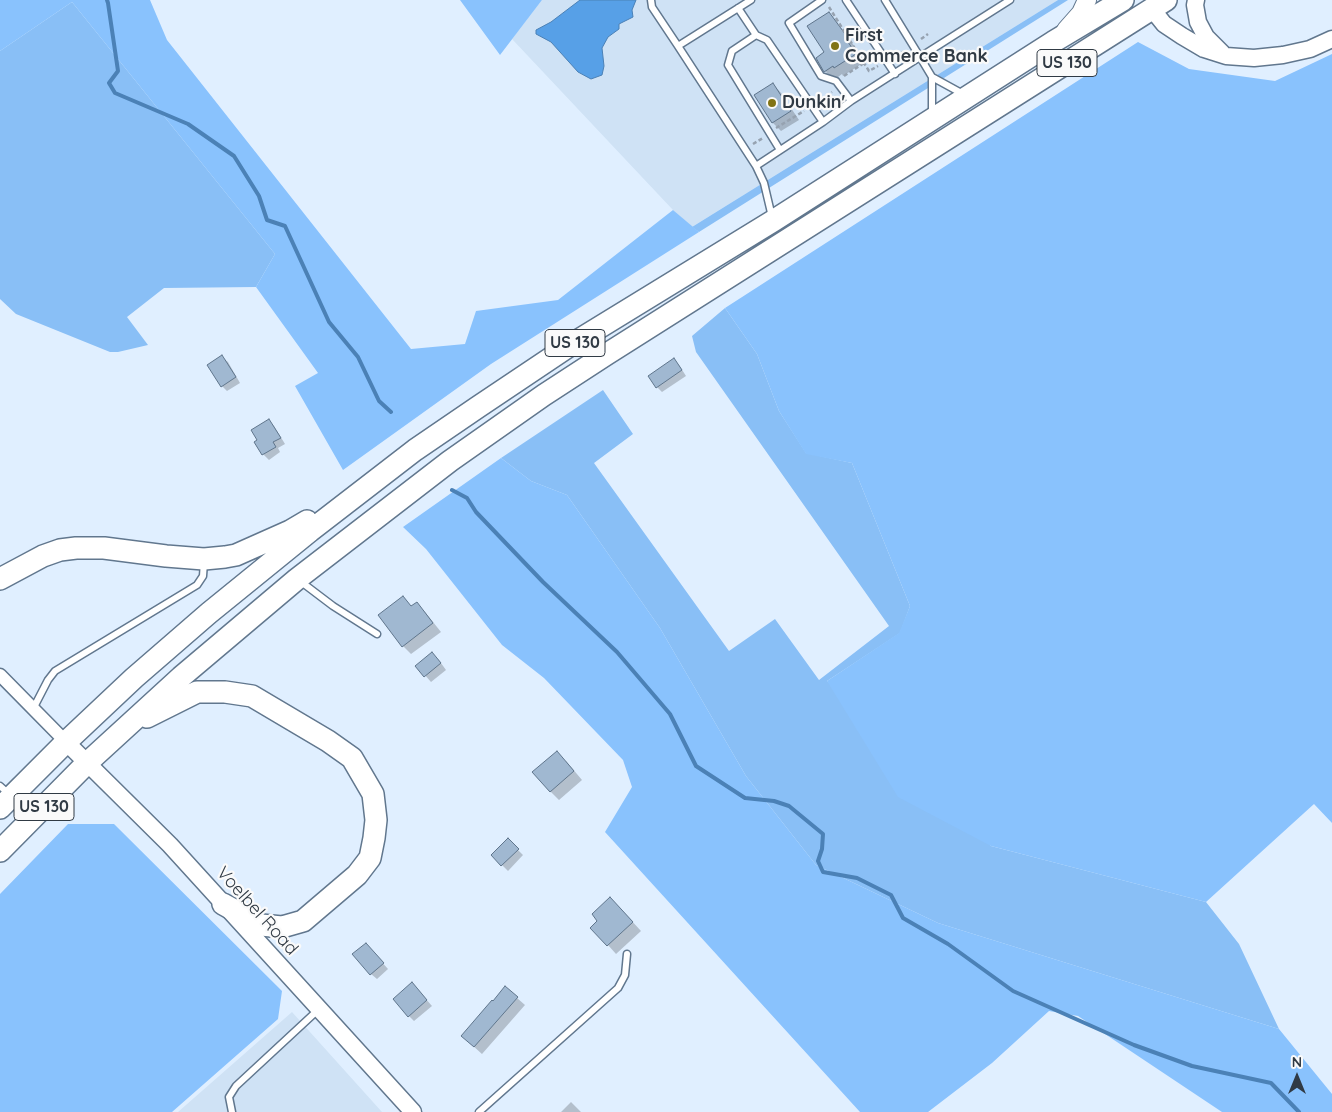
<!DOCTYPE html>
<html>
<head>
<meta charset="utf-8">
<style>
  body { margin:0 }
  #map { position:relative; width:1332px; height:1112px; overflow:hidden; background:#e0efff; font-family:Quicksand,sans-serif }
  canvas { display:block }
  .north { position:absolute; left:1272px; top:1052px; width:50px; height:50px; -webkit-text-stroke:4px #fafafa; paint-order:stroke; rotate:0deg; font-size:14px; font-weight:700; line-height:20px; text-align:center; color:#303a44 }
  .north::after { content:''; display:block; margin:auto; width:18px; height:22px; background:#303a44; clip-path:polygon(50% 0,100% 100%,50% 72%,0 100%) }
</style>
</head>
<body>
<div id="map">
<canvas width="1332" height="1112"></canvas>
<div class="north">N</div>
</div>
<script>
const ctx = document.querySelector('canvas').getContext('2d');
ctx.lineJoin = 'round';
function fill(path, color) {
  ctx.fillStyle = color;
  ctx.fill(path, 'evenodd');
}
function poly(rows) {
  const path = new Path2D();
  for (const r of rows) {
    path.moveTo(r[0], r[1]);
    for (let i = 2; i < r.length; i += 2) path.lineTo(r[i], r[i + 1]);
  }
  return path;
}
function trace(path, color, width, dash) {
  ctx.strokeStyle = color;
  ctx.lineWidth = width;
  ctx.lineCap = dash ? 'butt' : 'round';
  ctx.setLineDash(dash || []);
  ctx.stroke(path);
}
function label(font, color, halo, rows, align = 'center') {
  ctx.font = font + ' Quicksand,sans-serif';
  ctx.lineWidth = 4.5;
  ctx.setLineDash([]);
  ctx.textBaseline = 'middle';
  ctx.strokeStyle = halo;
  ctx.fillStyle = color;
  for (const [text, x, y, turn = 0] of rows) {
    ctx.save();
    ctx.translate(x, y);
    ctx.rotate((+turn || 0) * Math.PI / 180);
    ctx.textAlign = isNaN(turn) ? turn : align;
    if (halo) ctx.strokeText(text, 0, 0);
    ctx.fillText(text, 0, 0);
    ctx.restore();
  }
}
fill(poly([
  [542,0,1058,0,692,227,673,210,512,39],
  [292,1012,382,1112,178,1112]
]), '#cfe2f5');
fill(poly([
  [1058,0,1068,0,699,232,692,227],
  [72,2,275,254,256,287,164,288,127,317,148,345,118,352,110,352,16,314,0,299,0,51],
  [725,308,757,354,779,411,806,453,852,463,910,606,900,633,827,681,991,846,1206,902,1239,944,1279,1029,938,923,816,865,746,776,660,628,567,495,531,481,501,458,603,390,633,434,594,463,729,651,775,619,819,680,889,626,696,352,692,336]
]), '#89bff6');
fill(poly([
  [0,0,150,0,167,40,411,349,465,344,476,311,558,300,673,210,699,232,491,364,343,470,295,386,318,373,256,287,275,254,72,2,0,51],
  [460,0,542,0,500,55],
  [1138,42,1189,69,1275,81,1332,54,1332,823,1314,804,1206,902,991,846,898,797,827,681,899,633,910,606,852,463,806,454,779,411,757,354,725,308],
  [501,458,531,481,567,495,660,628,746,776,816,865,938,923,1279,1029,1332,1094,1332,1112,1222,1112,1078,1016,1049,1011,992,1063,928,1112,860,1112,605,832,632,787,623,760,544,678,502,645,426,549,403,527],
  [68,824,114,824,282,991,278,1019,172,1112,0,1112,0,894]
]), '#89c2fd');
const water = poly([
  [580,0,636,0,632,10,633,17,619,24,619,29,608,37,602,48,604,66,602,75,591,79,578,72,551,42,536,34,536,30,551,22,580,0]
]);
fill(water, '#57a0e7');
trace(water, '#4b81b6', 1);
fill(poly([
  [829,14,837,22,855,47,854,48,863,63,843,76,842,74,834,80,825,71],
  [773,84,781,93,799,120,781,131,773,123,755,95],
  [222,357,228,362,240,383,227,391,222,386],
  [679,365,686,376,662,392,657,387],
  [269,421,274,426,285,444,278,448,280,452,269,460,263,454,259,440],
  [403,598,412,607,417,604,425,612,441,632,411,654,403,646],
  [438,659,446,670,431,682,417,666],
  [566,761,582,780,559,800,550,791],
  [508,840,523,855,508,871,492,855],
  [619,907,641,931,616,954,608,945],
  [371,950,388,969,377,979,371,974],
  [417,989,432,1006,414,1021,409,1016],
  [517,998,525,1005,482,1054,462,1036],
  [571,1102,581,1112,561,1112]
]), '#0003');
trace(poly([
  [107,0,108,3,118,71,109,83,115,93,188,124,234,156,259,196,267,220,285,226,329,322,358,357,379,401,391,412],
  [452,490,467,498,476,512,543,582,617,652,670,714,696,766,745,798,774,801,789,806,823,834,822,849,818,861,823,872,857,878,891,895,903,918,948,944,1013,991,1134,1045,1192,1066,1271,1083,1299,1112]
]), '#4b81b6', 4);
const building = poly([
  [829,12,848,38,846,39,856,54,834,68,833,66,824,72,816,58,824,52,807,26,829,12],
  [773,83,791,111,772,123,754,95,773,83],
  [222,355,236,377,221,387,207,365,222,355],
  [674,358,682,370,656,388,648,376,674,358],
  [269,419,281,438,273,442,276,447,262,455,254,442,257,440,251,430,269,419],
  [403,596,411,606,417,602,433,623,402,647,378,615,403,596],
  [432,652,441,663,424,677,415,666,432,652],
  [557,751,574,771,550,792,532,772,557,751],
  [508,838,519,849,501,866,491,855,508,838],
  [610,897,633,922,607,946,590,928,597,921,592,914,610,897],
  [366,943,384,963,370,975,352,954,366,943],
  [412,982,427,1000,408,1017,393,999,412,982],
  [505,986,518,997,474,1047,461,1036,492,1000,493,1001,505,986]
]);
fill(building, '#a0b8d1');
trace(building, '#5f758c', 1);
const service = poly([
  [651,0,652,7,678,46],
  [751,0,678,46,756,166,764,183,772,217],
  [822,0,789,23,821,76,836,81,851,101],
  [846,0,895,74],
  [738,8,756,35,767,40,823,122],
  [756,35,732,51,728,65,780,150],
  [932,77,932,115],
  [963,94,932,77,920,57,1010,0],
  [756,166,823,122,851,101,920,57,885,0],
  [300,581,333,606,377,634],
  [33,709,48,680,55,671,197,585,203,576,204,562],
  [0,786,10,795],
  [232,1112,229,1097,236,1086,318,1010],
  [479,1112,618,988,625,975,627,954]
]);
const minor = poly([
  [0,675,66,742]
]);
const tertiary = poly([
  [1196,0,1195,5,1198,22,1206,37,1222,53],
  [1152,9,1164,24,1182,36,1204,49,1226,56,1254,58,1283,55,1310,49,1332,39],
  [66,742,170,845,413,1112]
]);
const secondary = poly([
  [1066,30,1081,13,1087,0]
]);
const trunk = poly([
  [0,579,43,556,60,550,76,548,104,548,166,556,204,559,225,557,236,555,290,531,307,521],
  [147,717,197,692,225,692,252,696,328,741,352,758,373,794,376,820,374,838,370,858,357,875,303,921,282,927,261,925,223,904],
  [0,808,66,742,134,678,209,613,310,531,415,450,478,407,569,346,773,221,1053,42,1123,0],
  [0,851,87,763,181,677,297,579,450,461,544,395,607,354,1166,0]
]);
trace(service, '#61778e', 9);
trace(minor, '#61778e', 15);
trace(tertiary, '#61778e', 19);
trace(secondary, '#61778e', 20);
trace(trunk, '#61778e', 24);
trace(poly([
  [829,7,869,71,878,66],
  [921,39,928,34],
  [894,57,905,51],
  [844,76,864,63],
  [821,100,832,92],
  [776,128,804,111],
  [753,144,763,138]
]), '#96a2b0', 2.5, [4, 2.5]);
trace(service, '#fff', 6);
trace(minor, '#fff', 12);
trace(tertiary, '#fff', 16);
trace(secondary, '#fff', 18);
trace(trunk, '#fff', 21);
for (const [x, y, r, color] of [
  [835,46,5,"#817314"],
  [772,103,5,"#817314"]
]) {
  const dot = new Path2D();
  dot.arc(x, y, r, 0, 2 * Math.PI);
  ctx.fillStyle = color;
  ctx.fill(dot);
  trace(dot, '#fafafa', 2);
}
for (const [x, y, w] of [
  [1067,63,60],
  [575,343,60],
  [44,807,60]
]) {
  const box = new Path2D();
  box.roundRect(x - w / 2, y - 13.5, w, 27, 4);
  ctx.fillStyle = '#fafafa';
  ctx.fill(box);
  trace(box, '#303a44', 1);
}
label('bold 16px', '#303a44', null, [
  ["US 130",1067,63],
  ["US 130",575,343],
  ["US 130",44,807]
]);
label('bold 18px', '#303a44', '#fafafa', [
  ["First",845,36],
  ["Commerce Bank",845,57],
  ["Dunkin'",782,103]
], 'left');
label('18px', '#303a44', '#fafafa', [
  ["Voelbel Road",257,911,48]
]);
</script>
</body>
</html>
